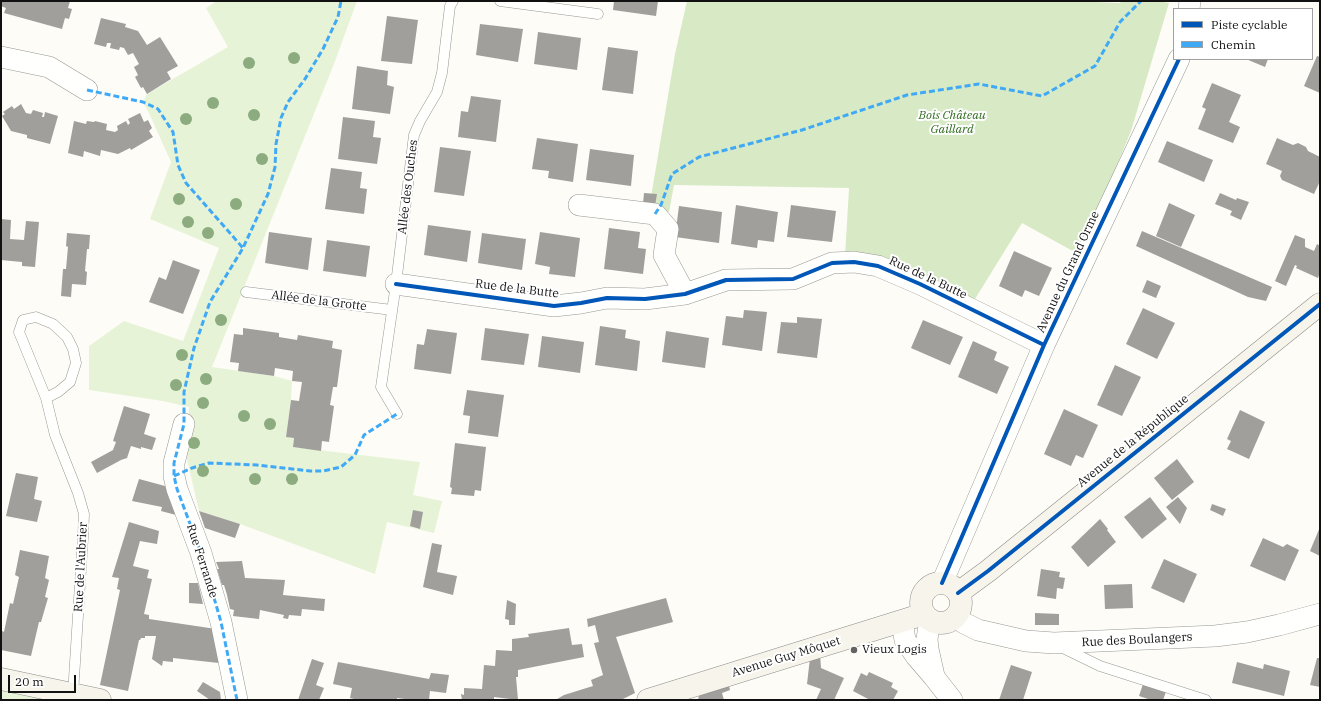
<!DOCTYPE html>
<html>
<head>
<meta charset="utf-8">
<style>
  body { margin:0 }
  #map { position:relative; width:1321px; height:701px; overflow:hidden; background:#fdfcf7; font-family:"IBM Plex Serif",serif }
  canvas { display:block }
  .frame { position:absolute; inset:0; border:2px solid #111; pointer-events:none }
  .legend { position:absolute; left:1173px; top:8px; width:140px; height:52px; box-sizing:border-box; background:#fff; border:1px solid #a0a0a0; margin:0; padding:5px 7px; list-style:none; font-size:12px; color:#111 }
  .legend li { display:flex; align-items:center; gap:8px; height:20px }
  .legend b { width:20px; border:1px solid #a0a0a0 }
  .scale { position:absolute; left:8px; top:675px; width:68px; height:18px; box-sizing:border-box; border:2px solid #111; border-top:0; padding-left:5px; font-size:12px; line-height:14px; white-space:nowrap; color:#111; -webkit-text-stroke:3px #fff; paint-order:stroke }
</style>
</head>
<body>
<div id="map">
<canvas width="1321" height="701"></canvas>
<div class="frame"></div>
<ul class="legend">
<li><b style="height:5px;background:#0057b8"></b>Piste cyclable</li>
<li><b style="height:5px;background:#3fa9f5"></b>Chemin</li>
</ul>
<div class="scale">20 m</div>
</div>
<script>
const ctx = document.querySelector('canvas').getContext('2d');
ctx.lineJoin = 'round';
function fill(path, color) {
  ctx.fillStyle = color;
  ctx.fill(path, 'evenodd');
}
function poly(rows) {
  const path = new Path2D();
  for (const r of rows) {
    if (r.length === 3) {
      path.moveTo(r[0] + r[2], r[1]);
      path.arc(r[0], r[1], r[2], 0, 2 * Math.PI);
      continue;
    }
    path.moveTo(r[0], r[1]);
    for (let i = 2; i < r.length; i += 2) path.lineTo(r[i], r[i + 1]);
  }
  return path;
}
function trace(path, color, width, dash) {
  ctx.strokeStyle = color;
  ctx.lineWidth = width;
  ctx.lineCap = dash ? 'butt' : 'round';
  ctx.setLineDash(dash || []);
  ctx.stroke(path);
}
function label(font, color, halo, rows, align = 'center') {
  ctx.font = font + ' "IBM Plex Serif",serif';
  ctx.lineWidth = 4;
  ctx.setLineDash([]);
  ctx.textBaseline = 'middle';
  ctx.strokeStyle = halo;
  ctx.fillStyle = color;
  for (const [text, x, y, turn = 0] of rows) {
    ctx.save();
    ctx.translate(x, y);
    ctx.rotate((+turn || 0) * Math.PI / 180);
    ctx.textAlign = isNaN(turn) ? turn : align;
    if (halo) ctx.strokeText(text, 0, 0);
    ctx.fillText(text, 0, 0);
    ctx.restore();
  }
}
fill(poly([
  [217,1,357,1,334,64,212,367,274,376,292,381,291,400,286,436,294,438,293,447,420,462,413,495,442,501,434,533,387,522,375,574,240,524,199,511,187,459,189,407,163,401,89,390,89,346,124,321,183,341,219,248,150,219,171,162,148,111,143,102,147,94,228,47,206,8],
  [1,690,46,700,1,700]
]), '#e7f3d7');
fill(poly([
  [687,1,1069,1,1120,3,1122,1,1157,1,1169,3,1131,131,1080,255,1022,223,975,299,845,257,849,188,674,185,669,212,649,209,675,54]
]), '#d8eac5');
fill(poly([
  [1,1,70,1,68,8,72,9,69,19,65,18,62,29,4,13,6,8,1,6],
  [614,1,658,1,656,16,613,10],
  [387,16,418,20,412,64,381,61],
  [101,18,126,24,125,27,138,31,147,45,160,37,178,66,167,72,171,79,147,94,143,87,141,88,135,77,138,75,134,67,139,64,133,53,128,55,124,48,120,47,119,50,110,48,111,43,107,43,106,47,94,44],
  [480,24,523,29,518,62,476,55],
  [538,32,581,38,577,70,534,64],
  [608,47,638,51,633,94,602,90],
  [1317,56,1320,57,1320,93,1304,86],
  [1246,59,1268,59,1265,67],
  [357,66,388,71,387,85,394,87,390,114,352,109],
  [1212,83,1241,95,1229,122,1240,127,1233,143,1198,129,1206,109,1202,107],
  [471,96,501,100,496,142,458,137,461,111,468,112],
  [21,104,26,113,31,114,33,110,43,113,42,117,44,117,45,112,58,116,50,144,27,138,27,135,11,131,2,116,5,114,3,112,12,106,14,109],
  [140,113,144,122,148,120,152,128,149,131,153,137,131,150,130,148,118,154,101,150,100,156,84,151,83,157,68,153,74,121,86,124,87,121,94,122,95,121,107,124,106,130,115,132,118,130,117,126,126,121,128,125,130,123,128,119],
  [343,117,375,121,373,137,381,138,377,164,338,159],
  [537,138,578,144,573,182,548,178,549,171,532,169],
  [1277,138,1293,145,1298,143,1306,147,1308,151,1320,157,1320,181,1314,194,1282,180,1280,176,1282,171,1266,164],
  [1167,141,1213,160,1204,182,1158,162],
  [440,147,471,151,464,196,434,192],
  [590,149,634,155,631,186,586,180],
  [331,168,362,172,360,188,367,189,364,214,325,209],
  [644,193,657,194,655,206,643,204],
  [1220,193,1236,200,1237,198,1249,202,1241,220,1230,215,1232,211,1215,204],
  [1169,203,1195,215,1181,247,1156,236],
  [736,205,778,212,774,242,758,240,757,248,731,244],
  [791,205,836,211,832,242,787,237],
  [679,206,722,212,719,243,675,237],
  [1,219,11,220,10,239,24,240,26,221,39,222,35,267,22,266,22,262,1,260],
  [428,225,471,231,467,262,424,255],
  [609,228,640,232,638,248,646,249,643,274,604,269],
  [1142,231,1272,287,1266,301,1248,297,1136,246],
  [269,232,312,238,308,270,265,263],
  [540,232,580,238,575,277,549,274,550,267,535,264],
  [67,233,90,235,89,249,87,249,85,271,87,272,86,285,72,284,71,297,61,296,63,269,66,269,68,247,66,246],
  [482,233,526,239,522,270,478,263],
  [1295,235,1305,239,1305,247,1314,251,1317,244,1320,246,1320,272,1318,278,1296,268,1297,266,1295,265,1286,286,1275,281],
  [327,240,370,246,366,277,323,271],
  [1014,251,1052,268,1039,296,1025,290,1022,297,999,286],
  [173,260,200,270,183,314,149,302,159,277,166,280],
  [1147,280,1161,286,1156,298,1142,292],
  [1143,308,1175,323,1157,359,1126,344],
  [744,310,767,312,762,351,722,345,726,316,743,318],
  [797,317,822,319,817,358,777,353,781,322,797,323],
  [923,320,963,337,950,365,911,348],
  [600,326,626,330,625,338,640,341,637,371,595,365],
  [243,328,279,333,279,337,297,340,298,335,333,341,332,348,342,350,337,387,333,387,330,405,334,406,329,442,322,441,321,451,293,447,294,438,286,437,291,400,299,401,302,382,292,381,293,371,275,368,274,376,238,371,239,363,230,362,234,334,243,335],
  [485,328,529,334,524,365,481,360],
  [427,329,457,333,451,374,414,369,417,344,424,345],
  [666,331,709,338,705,368,662,362],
  [542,336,584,342,580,373,538,367],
  [973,341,997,352,994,360,1009,367,997,394,958,377],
  [1115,365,1141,377,1122,416,1097,405],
  [467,390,504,395,498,437,468,433,470,416,463,415],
  [124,406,150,414,144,434,156,438,152,450,141,447,141,449,131,446,127,458,121,460,97,473,91,462,113,450,116,442,113,441],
  [1064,409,1098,425,1083,458,1076,455,1071,466,1044,454],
  [1240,410,1265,422,1249,459,1227,449,1231,441,1227,439],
  [455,443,486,447,481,491,475,490,474,496,451,494,452,488,450,487],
  [1177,459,1194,482,1172,500,1154,478],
  [16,473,38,477,34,499,42,501,37,522,6,516],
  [139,479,165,486,176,515,161,511,162,507,132,501],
  [1150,497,1167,519,1142,539,1124,517],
  [1178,497,1187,508,1180,524,1166,507],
  [1212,504,1226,509,1223,516,1210,510],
  [413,510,423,512,420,529,410,526],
  [199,511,240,524,235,538,205,528],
  [1100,519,1108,529,1107,530,1116,542,1088,567,1071,547],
  [129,522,159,531,157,544,140,541,133,566,149,570,147,578,152,579,144,614,149,615,149,619,216,629,219,663,173,658,173,662,163,661,162,666,152,659,156,636,145,636,145,638,141,638,140,640,139,640,128,691,100,685,120,590,117,589,119,578,112,577],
  [1320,527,1320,556,1310,551],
  [1263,538,1283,547,1287,544,1299,550,1285,581,1250,566],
  [432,543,442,545,437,572,457,576,453,595,423,587],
  [20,550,49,556,45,578,49,580,45,597,48,598,41,622,39,622,31,656,1,650,2,631,4,632,10,603,13,604,19,577,15,575],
  [1164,559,1197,574,1184,603,1151,588],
  [242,561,245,578,285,580,283,595,325,599,324,611,302,609,301,616,289,615,288,619,283,618,284,615,260,610,259,619,233,616,234,610,230,609,227,595,224,585,222,585,217,569,219,569,216,562],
  [1041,569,1060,572,1059,577,1065,578,1063,589,1057,588,1056,599,1037,596],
  [189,583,198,583,203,604,189,603],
  [1132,584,1133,608,1105,609,1104,585],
  [666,598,673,622,616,637,635,693,621,700,557,700,557,699,564,695,593,686,591,680,603,675,594,643,599,642,595,625,588,627,587,619],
  [507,600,516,604,515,625,509,625,509,620,505,619],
  [1035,613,1059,614,1059,625,1035,625],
  [569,628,572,645,582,644,584,657,518,670,518,677,516,677,518,700,494,697,494,700,462,700,461,694,464,695,464,688,482,689,484,665,495,666,496,650,512,651,512,639,529,637,528,634],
  [820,654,821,668,844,678,834,700,816,700,821,689,807,684,810,658],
  [1317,658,1320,658,1320,687,1310,685],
  [312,659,324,663,316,685,324,688,319,700,298,700],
  [338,662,429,679,431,673,449,675,446,693,430,691,429,700,412,700,397,698,397,700,358,700,350,698,352,688,333,684],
  [1237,662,1263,669,1264,664,1290,671,1284,696,1232,683],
  [1011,665,1032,672,1023,700,999,700],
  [869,672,893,683,891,687,898,691,893,700,870,700,853,691,861,673,867,676],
  [1144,681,1167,689,1163,700,1151,700,1139,696],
  [203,682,220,692,221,700,210,700,197,691],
  [729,686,730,690,722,693,724,700,698,700,699,695]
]), '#a19f9c');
const lane = poly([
  [500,1,598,14],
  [246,292,392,310],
  [46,398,58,392,70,382,76,363,73,349,67,337,53,324,36,317,23,320,19,332,46,398,55,435,78,493,84,514,83,537,73,694],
  [397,414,381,387,396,284,414,135,420,121,437,92,442,73,450,6,453,1],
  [1061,647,1100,666,1206,700]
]);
const street = poly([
  [1189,9,1190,1],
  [1,57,49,67,87,90],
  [579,205,655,214,668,229,664,255,685,294],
  [396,284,554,306,581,303,607,298,645,299,685,294,726,280,793,279,832,263,854,262,878,266,920,284,1044,345],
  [184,424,174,463,174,476,177,489,201,553,221,622,237,700],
  [942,583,1044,345,1179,59],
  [956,617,964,623,978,630,1026,641,1054,643,1215,636,1247,632,1279,625,1320,614],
  [930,620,927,639,928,649,934,676],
  [902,621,905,640,916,656,934,677,952,700]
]);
const secondary = poly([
  [941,603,20],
  [958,593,988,571,1320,304],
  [1,679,100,700],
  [648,700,924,614]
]);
trace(lane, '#979795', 11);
trace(street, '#979795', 22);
trace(secondary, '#8e8d8b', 23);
trace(lane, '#fffffe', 10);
trace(street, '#fffffe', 21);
trace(secondary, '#f6f4eb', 22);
trace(poly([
  [87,90,143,102,158,109,173,132,178,165,186,183,243,248],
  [655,214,661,205,672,174,699,157,802,130,907,95,979,84,1042,96,1095,66,1120,22,1141,1],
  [174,476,192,468,209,463,257,465,310,471,323,471,341,467,355,455,364,435,397,414],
  [237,700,221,622,201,553,177,489,174,476,174,463,184,424,184,392,194,348,210,302,243,248,268,194,275,167,276,144,281,118,288,102,305,79,323,49,338,17,341,1]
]), '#3fa9f5', 3, [6, 3]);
trace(poly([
  [396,284,554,306,581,303,607,298,645,299,685,294,726,280,793,279,832,263,854,262,878,266,920,284,1044,345],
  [942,583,1044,345,1179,59],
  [958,593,988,571,1320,304]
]), '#0057b8', 4);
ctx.fillStyle = '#8cac80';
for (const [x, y] of [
  [294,58],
  [249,63],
  [213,103],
  [254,115],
  [186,119],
  [262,159],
  [179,199],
  [236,204],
  [188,222],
  [208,233],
  [221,320],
  [182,355],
  [206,379],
  [176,385],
  [203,403],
  [244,416],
  [270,424],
  [194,443],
  [203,471],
  [255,479],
  [292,479]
]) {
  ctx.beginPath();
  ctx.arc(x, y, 6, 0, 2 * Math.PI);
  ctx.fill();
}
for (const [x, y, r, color] of [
  [854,650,4,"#646362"]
]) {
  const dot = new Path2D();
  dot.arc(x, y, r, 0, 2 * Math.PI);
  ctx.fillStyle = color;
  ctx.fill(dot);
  trace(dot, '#fff', 1.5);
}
label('italic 12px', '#2f6b1f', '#fff', [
  ["Bois Château",952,116],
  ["Gaillard",952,130]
]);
label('12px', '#111', '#fff', [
  ["Allée des Ouches",408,187,-83],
  ["Avenue du Grand Orme",1068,272,-65],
  ["Rue de la Butte",928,278,25],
  ["Rue de la Butte",517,289,7],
  ["Allée de la Grotte",319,301,7],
  ["Avenue de la République",1133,441,-39],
  ["Rue Ferrande",202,561,72],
  ["Rue de l'Aubrier",81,567,-87],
  ["Rue des Boulangers",1137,640,-3],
  ["Avenue Guy Môquet",786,657,-17]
]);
label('12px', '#111', '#fff', [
  ["Vieux Logis",862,650]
], 'left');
</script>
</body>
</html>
